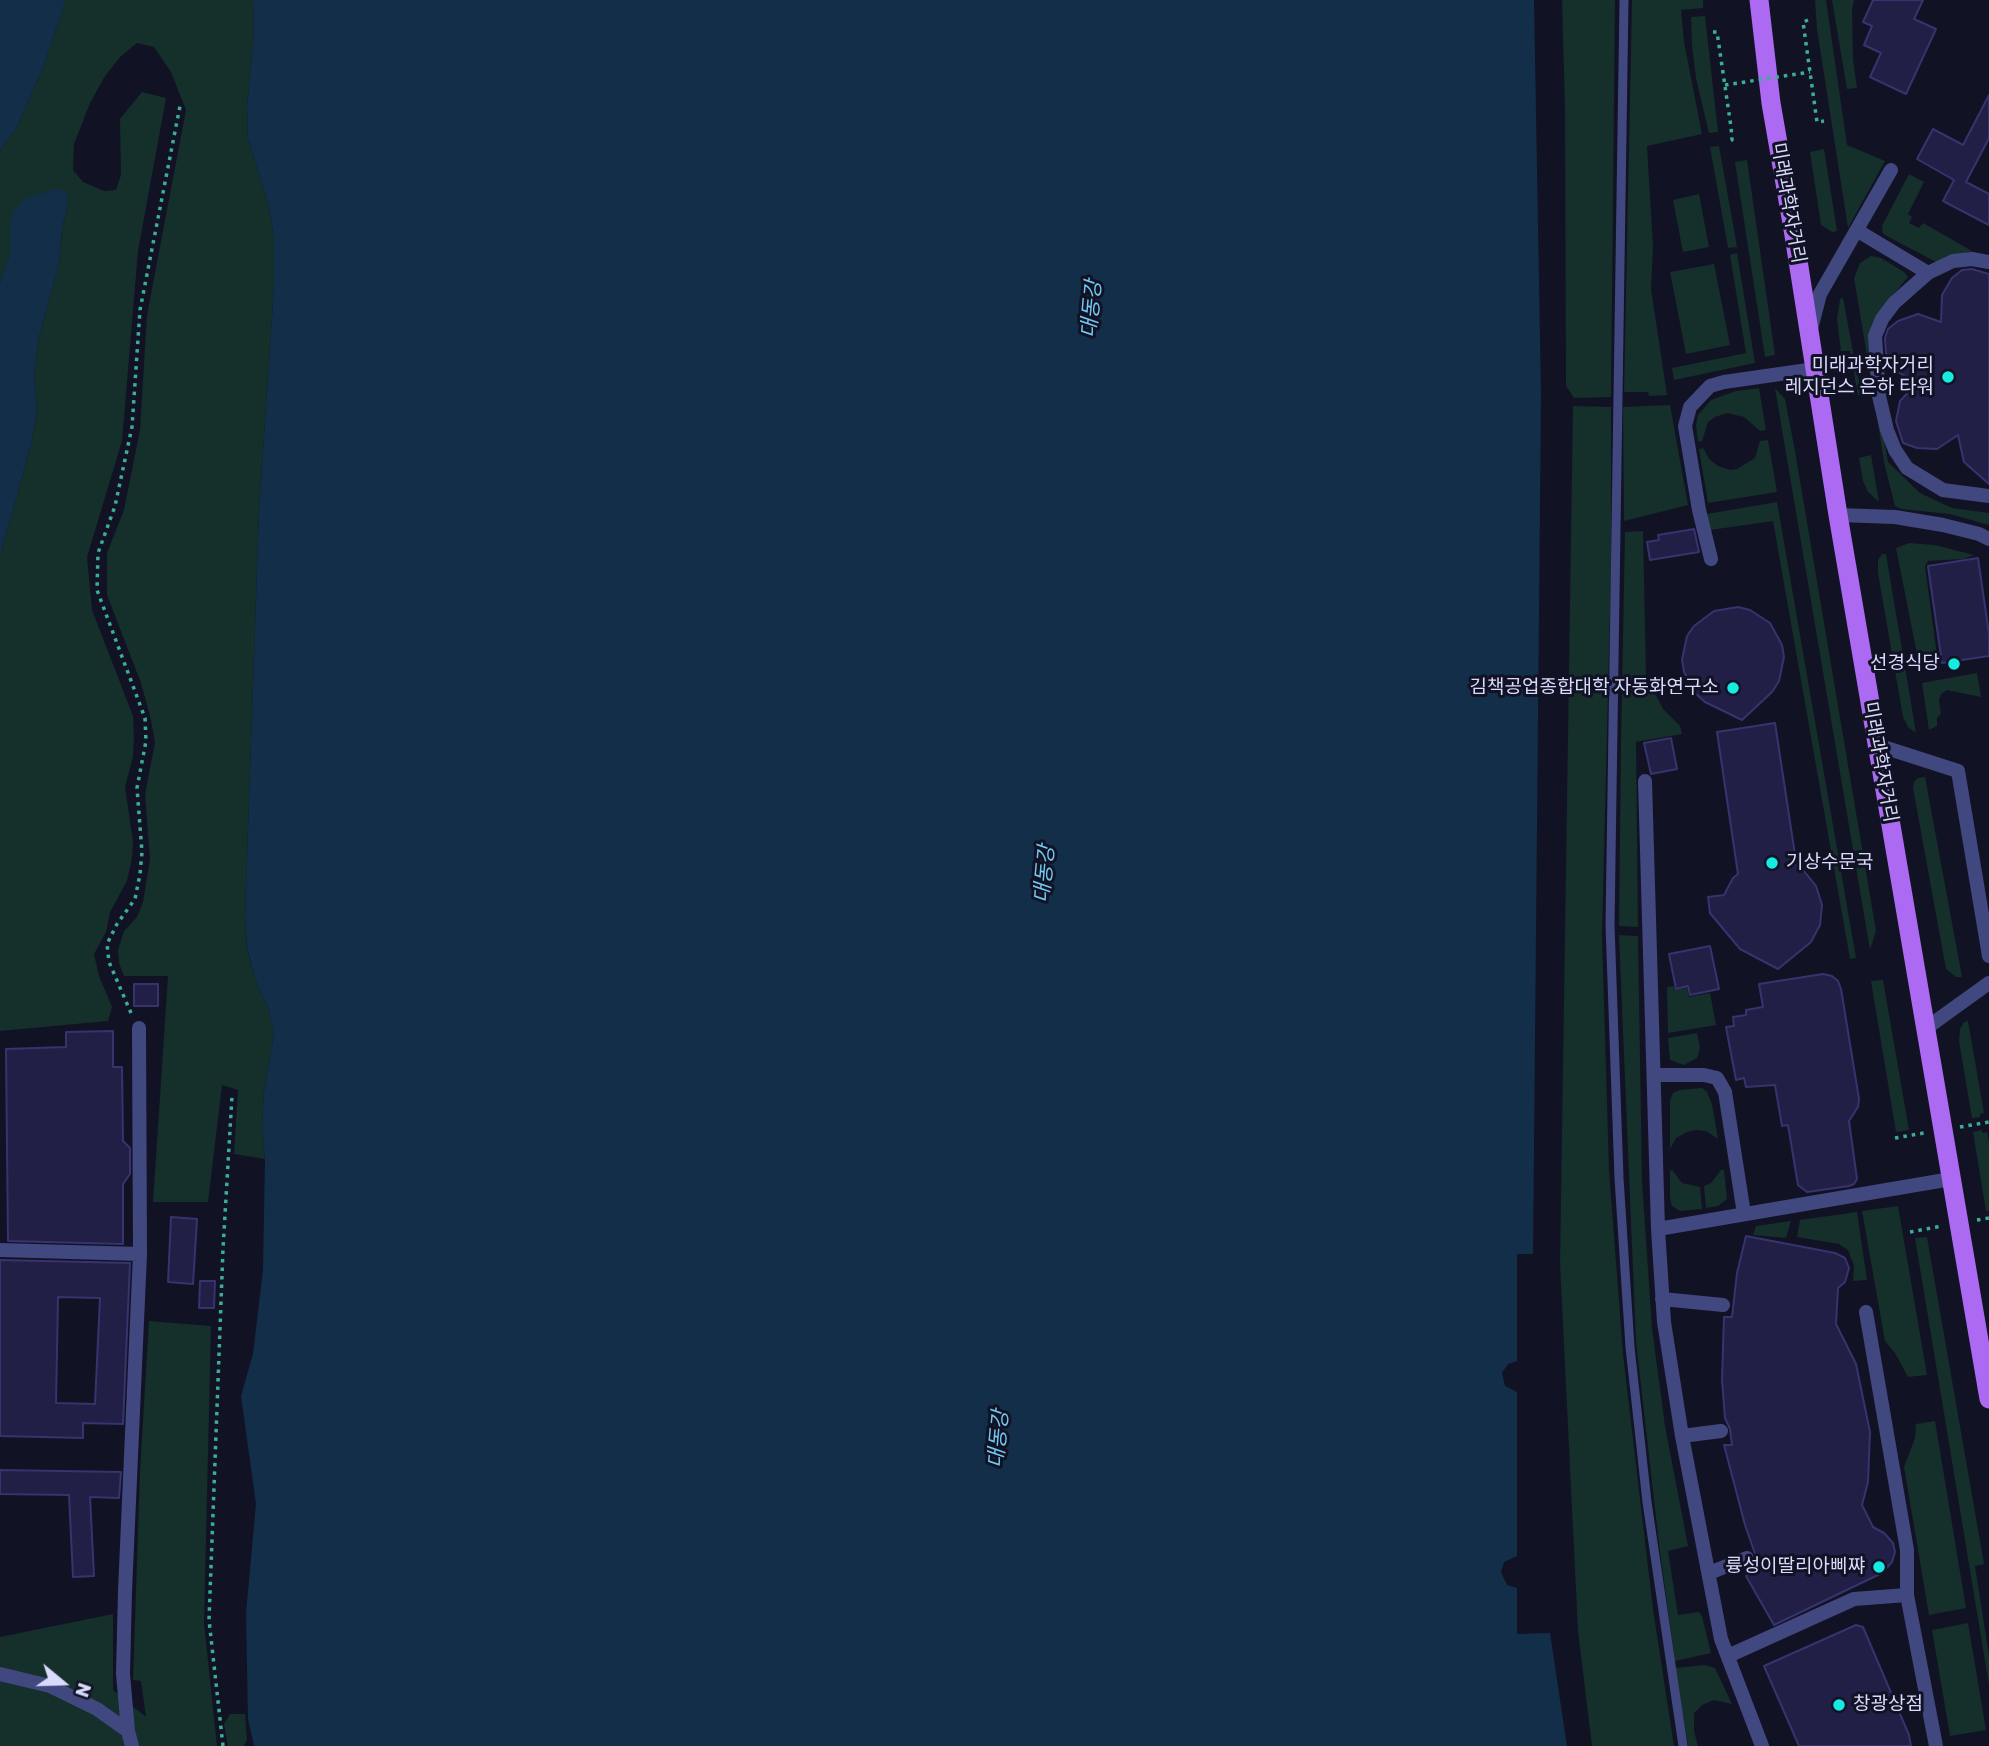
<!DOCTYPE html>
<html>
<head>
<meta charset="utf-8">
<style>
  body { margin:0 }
  #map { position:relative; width:1989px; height:1746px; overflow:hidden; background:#121225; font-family:Rubik,sans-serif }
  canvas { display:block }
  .north { position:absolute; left:28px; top:1648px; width:70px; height:70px; -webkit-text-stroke:5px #121225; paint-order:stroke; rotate:109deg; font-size:19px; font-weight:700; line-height:28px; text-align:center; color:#d9dafc }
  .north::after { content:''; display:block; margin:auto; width:24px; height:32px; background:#d9dafc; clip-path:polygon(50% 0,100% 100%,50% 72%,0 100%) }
</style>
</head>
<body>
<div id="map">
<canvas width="1989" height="1746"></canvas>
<div class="north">N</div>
</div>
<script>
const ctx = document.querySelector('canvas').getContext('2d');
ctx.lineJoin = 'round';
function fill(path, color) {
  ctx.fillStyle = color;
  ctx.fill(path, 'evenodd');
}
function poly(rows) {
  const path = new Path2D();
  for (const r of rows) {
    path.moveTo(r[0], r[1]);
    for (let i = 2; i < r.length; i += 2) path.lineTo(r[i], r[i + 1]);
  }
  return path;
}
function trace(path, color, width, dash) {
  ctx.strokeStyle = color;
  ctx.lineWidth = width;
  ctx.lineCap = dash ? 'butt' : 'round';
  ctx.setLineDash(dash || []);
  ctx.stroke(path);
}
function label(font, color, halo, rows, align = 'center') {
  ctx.font = font + ' Rubik,"Noto Sans KR",sans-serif';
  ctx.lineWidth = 6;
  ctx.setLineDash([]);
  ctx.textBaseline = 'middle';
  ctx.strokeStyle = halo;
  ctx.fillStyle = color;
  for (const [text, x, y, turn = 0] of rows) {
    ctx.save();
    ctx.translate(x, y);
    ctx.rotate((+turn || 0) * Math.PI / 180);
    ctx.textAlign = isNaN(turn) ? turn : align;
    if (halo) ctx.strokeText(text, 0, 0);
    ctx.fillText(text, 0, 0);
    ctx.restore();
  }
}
fill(poly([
  [66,0,253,0,254,34,247,106,248,138,269,206,274,239,274,287,259,511,245,917,247,948,255,979,268,1008,274,1034,264,1091,262,1128,265,1159,234,1154,238,1090,222,1085,208,1202,153,1202,168,976,124,976,119,963,118,950,124,931,137,917,143,902,150,859,145,794,155,743,151,720,141,683,107,595,107,553,124,510,140,430,147,315,186,110,171,72,154,47,137,43,120,57,105,76,90,103,74,144,73,170,83,182,104,191,116,190,121,175,120,119,142,92,166,98,138,251,122,441,87,557,92,610,133,716,134,738,133,757,125,787,133,841,132,858,127,881,110,912,106,932,94,954,99,976,112,1007,108,1021,0,1031,0,556,32,441,37,408,34,379,38,341,59,263,62,229,68,202,10,221,10,253,0,283,0,150,16,129,42,70],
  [1562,0,1615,0,1611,397,1574,398,1566,386,1565,109],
  [1632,0,1703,0,1703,8,1681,10,1684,42,1702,134,1647,146,1653,247,1651,289,1667,395,1649,396,1648,392,1624,392],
  [1815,0,1826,0,1847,145,1885,161,1848,228,1817,29],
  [1832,0,1854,0,1852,9,1853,60,1857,88,1847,89],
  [1705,16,1718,132,1709,133,1696,78,1692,45,1691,17],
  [1719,146,1737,247,1728,248,1710,147],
  [1824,149,1837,231,1832,232,1821,225,1810,152],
  [1747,160,1775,355,1765,357,1735,162],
  [1909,174,1924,182,1908,214,1912,217,1909,223,1919,228,1923,223,1972,251,1936,262,1883,234,1882,226],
  [1699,194,1709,247,1683,252,1673,200],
  [1737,253,1755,363,1674,380,1672,368,1746,353,1730,255],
  [1871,256,1881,258,1904,272,1908,277,1888,301,1873,391,1854,278,1860,263],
  [1714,264,1730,345,1686,354,1670,272],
  [1843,298,1854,357,1862,395,1858,395,1850,351,1841,351,1837,319,1840,299],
  [1759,388,1766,430,1760,431,1744,417,1727,413,1715,417,1708,422,1702,441,1698,442,1696,425,1698,415,1711,400,1736,391],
  [1775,388,1785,399,1795,451,1876,931,1870,950],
  [1670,405,1688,505,1624,521,1623,407],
  [1573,406,1611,407,1611,569,1602,935,1609,1170,1623,1354,1653,1609,1674,1746,1592,1746,1578,1631,1560,1263],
  [1876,410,1879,410,1888,462,1920,493,1952,508,1989,513,1989,525,1950,514,1901,509,1895,506,1884,462],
  [1768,440,1777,492,1708,503,1699,449,1703,448,1709,459,1718,466,1730,470,1737,469,1755,458,1760,441],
  [1871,455,1879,502,1868,492,1863,481,1859,458],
  [1777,502,1856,958,1850,959,1773,521,1710,530,1707,514],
  [1643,531,1646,676,1663,709,1680,726,1682,734,1636,742,1638,927,1619,926,1621,742,1625,532],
  [1909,543,1935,545,1974,555,1964,559,1928,561,1925,566,1938,663,1929,670,1920,669,1896,548],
  [1882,554,1886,554,1916,733,1908,727,1903,717,1878,573,1878,560],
  [1977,673,1981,697,1947,690,1941,694,1939,700,1941,714,1937,718,1937,726,1929,730,1922,683],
  [1925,777,1962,977,1956,977,1946,969,1913,788,1914,782,1918,778],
  [1619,935,1638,936,1642,1181,1652,1328,1665,1426,1688,1546,1668,1551,1678,1615,1699,1612,1702,1616,1711,1653,1675,1661,1660,1552,1636,1342],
  [1883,980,1909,1130,1896,1132,1871,981],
  [1674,986,1675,990,1687,988,1689,997,1710,993,1716,1025,1668,1033,1667,987],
  [1968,1021,1984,1113,1980,1114,1980,1117,1972,1118,1959,1041,1960,1029,1964,1022],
  [1697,1033,1700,1048,1697,1058,1684,1065,1670,1060,1668,1038],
  [1702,1088,1707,1092,1712,1104,1718,1139,1706,1131,1696,1130,1687,1132,1676,1138,1670,1149,1670,1101,1673,1093,1680,1090],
  [1982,1130,1982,1133,1987,1132,1989,1142,1989,1211,1986,1211,1973,1132],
  [1672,1170,1682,1183,1700,1187,1702,1209,1680,1211,1672,1206,1670,1199,1670,1171],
  [1721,1170,1724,1170,1727,1199,1718,1206,1706,1208,1704,1186,1711,1183],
  [1898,1206,1927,1375,1908,1377,1895,1353,1885,1341,1862,1211],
  [1857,1212,1867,1280,1853,1281,1854,1266,1848,1250,1839,1244,1797,1237,1800,1220],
  [1791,1221,1786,1238,1753,1235,1756,1226],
  [1927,1237,1984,1564,1975,1566,1989,1656,1989,1685,1915,1238],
  [149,1321,211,1326,204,1623,217,1746,0,1746,0,1637,113,1614,113,1690,146,1717,141,1681,133,1680,140,1471],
  [1935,1421,1966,1608,1929,1615,1904,1467,1915,1438,1916,1424],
  [1968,1623,1986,1730,1950,1736,1932,1630],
  [1705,1665,1715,1668,1732,1704,1714,1700,1702,1705,1694,1713,1694,1731,1698,1746,1688,1746,1675,1668],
  [230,1714,245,1714,247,1740,244,1746,228,1746,224,1724]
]), '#152f2a');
fill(poly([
  [0,0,66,0,42,70,16,129,0,150],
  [253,0,1534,0,1541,395,1533,1254,1517,1254,1517,1361,1508,1364,1502,1373,1505,1386,1517,1392,1517,1556,1504,1562,1501,1572,1507,1585,1517,1588,1517,1634,1550,1633,1567,1746,254,1746,248,1719,246,1613,256,1504,241,1396,253,1354,263,1270,265,1159,262,1128,264,1091,274,1034,268,1008,255,979,247,947,245,916,259,511,274,287,274,239,269,206,248,138,247,106,254,34],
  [59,188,66,193,68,202,62,229,59,263,38,341,34,379,37,408,32,441,0,556,0,283,10,253,10,221,14,211,24,199]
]), '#132e48');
const building = poly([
  [1873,0,1923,0,1914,19,1936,29,1906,94,1870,77,1881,53,1864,45,1872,26,1863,22,1873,0],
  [1989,95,1989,138,1966,182,1989,194,1989,225,1943,201,1954,180,1917,159,1933,129,1963,145,1989,95],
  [1972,269,1989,274,1989,484,1964,462,1958,435,1937,449,1917,448,1903,443,1896,421,1900,401,1917,383,1896,371,1886,353,1885,338,1888,329,1898,321,1918,314,1941,322,1942,295,1952,278,1962,270,1972,269],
  [1694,529,1699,552,1650,560,1647,542,1659,540,1658,535,1694,529],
  [1978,558,1989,634,1989,656,1942,663,1928,566,1978,558],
  [1738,607,1750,610,1770,623,1782,645,1784,657,1779,681,1772,692,1742,720,1705,702,1696,694,1684,672,1682,660,1687,636,1694,626,1714,611,1738,607],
  [1775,723,1797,868,1804,871,1816,886,1822,905,1820,925,1811,942,1778,969,1740,949,1710,913,1708,897,1724,895,1733,878,1738,874,1717,732,1775,723],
  [1671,738,1677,769,1651,774,1644,743,1671,738],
  [1710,946,1719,989,1690,995,1688,986,1676,989,1669,954,1710,946],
  [1823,974,1832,976,1838,981,1841,989,1859,1099,1858,1107,1849,1121,1857,1179,1854,1184,1849,1186,1807,1192,1798,1185,1788,1125,1782,1126,1775,1085,1746,1087,1744,1078,1736,1080,1726,1027,1734,1026,1733,1017,1746,1015,1746,1010,1763,1007,1759,984,1823,974],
  [134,984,158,984,158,1006,134,1006,134,984],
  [113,1031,113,1067,122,1067,123,1141,130,1148,130,1174,123,1184,123,1244,8,1241,6,1049,66,1047,66,1032,113,1031],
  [171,1217,197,1219,193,1284,168,1282,171,1217],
  [1746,1236,1835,1253,1845,1258,1849,1268,1845,1282,1838,1288,1836,1324,1856,1364,1870,1432,1868,1482,1862,1505,1873,1527,1884,1533,1893,1543,1895,1552,1892,1562,1882,1573,1774,1625,1746,1576,1760,1568,1745,1525,1724,1445,1732,1445,1730,1429,1725,1418,1722,1380,1724,1317,1732,1317,1737,1273,1746,1236],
  [0,1260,130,1263,123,1424,83,1423,83,1438,0,1436,0,1260],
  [58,1297,100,1298,95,1404,56,1403,58,1297],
  [200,1281,215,1281,214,1308,199,1308,200,1281],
  [0,1470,121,1472,119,1498,90,1497,94,1576,73,1577,69,1495,0,1494,0,1470],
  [1856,1625,1863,1627,1909,1735,1911,1746,1799,1746,1764,1666,1856,1625]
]);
fill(building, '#211f45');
trace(building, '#37336e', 2);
trace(poly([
  [1808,20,1803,22,1817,122,1824,121],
  [1713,32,1717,32,1731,127,1732,140,1727,141],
  [131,1013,109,962,107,944,117,924,135,899,140,874,142,852,137,788,146,741,145,718,97,590,98,553,115,506,132,427,140,310,180,106],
  [1960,1127,1989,1122],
  [1895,1138,1924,1133],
  [1977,1220,1989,1218],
  [1910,1232,1942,1226],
  [223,1746,209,1620,223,1249,232,1096]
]), '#3bae96', 3.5, [3.5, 5]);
trace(poly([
  [1624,0,1610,925,1619,1178,1630,1347,1647,1502,1683,1746]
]), '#414880', 9);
trace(poly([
  [1858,231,1928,273,1953,261,1972,259,1989,262],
  [1928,273,1894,303,1882,319,1875,336,1879,396,1887,430,1895,450,1907,468,1943,490,1989,496],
  [1811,329,1820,294,1891,170],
  [1838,515,1895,517,1943,525,1979,534,1989,539],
  [1711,559,1699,510,1685,426,1690,407,1710,386,1724,382,1815,369],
  [1877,745,1958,771,1989,956],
  [1645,781,1658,1229,1664,1322,1682,1436,1721,1639,1762,1746],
  [1925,1029,1989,983],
  [1655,1075,1704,1075,1717,1078,1725,1092,1744,1214],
  [1658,1229,1951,1179],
  [0,1250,140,1254],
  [1662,1299,1723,1305],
  [1866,1312,1907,1550,1907,1595,1936,1746],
  [1682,1436,1721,1431],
  [1709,1573,1747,1558],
  [1728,1656,1854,1599,1907,1595],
  [0,1674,50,1686,97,1709,128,1731],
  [132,1746,128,1731,123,1674,125,1591,140,1254,139,1028]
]), '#414880', 14);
trace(poly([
  [1759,0,1771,103,1793,229,1838,515,1989,1399]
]), '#ab6af1', 19);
trace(poly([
  [1725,85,1810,72]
]), '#3bae96', 3.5, [3.5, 5]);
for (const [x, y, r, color] of [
  [1948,377,7,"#17eae0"],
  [1954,664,7,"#17eae0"],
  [1733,688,7,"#17eae0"],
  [1772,863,7,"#17eae0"],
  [1879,1567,7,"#17eae0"],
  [1839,1705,7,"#17eae0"]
]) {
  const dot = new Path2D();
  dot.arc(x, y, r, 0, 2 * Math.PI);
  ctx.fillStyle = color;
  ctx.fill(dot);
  trace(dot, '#121225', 2.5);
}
label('19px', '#d9dafc', '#121225', [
  ["미래과학자거리",1788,203,80],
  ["미래과학자거리",1880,762,80]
]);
label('19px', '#d9dafc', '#121225', [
  ["미래과학자거리",1934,366],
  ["레지던스 은하 타워",1934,388],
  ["선경식당",1940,664],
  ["김책공업종합대학 자동화연구소",1719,688],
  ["기상수문국",1786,863,"left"],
  ["륭성이딸리아삐쨔",1865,1567],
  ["창광상점",1853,1705,"left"]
], 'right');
label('italic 21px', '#71c9f2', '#121225', [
  ["대동강",1092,309,-85],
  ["대동강",1045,874,-85],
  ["대동강",999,1439,-85]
]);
</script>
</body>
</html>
